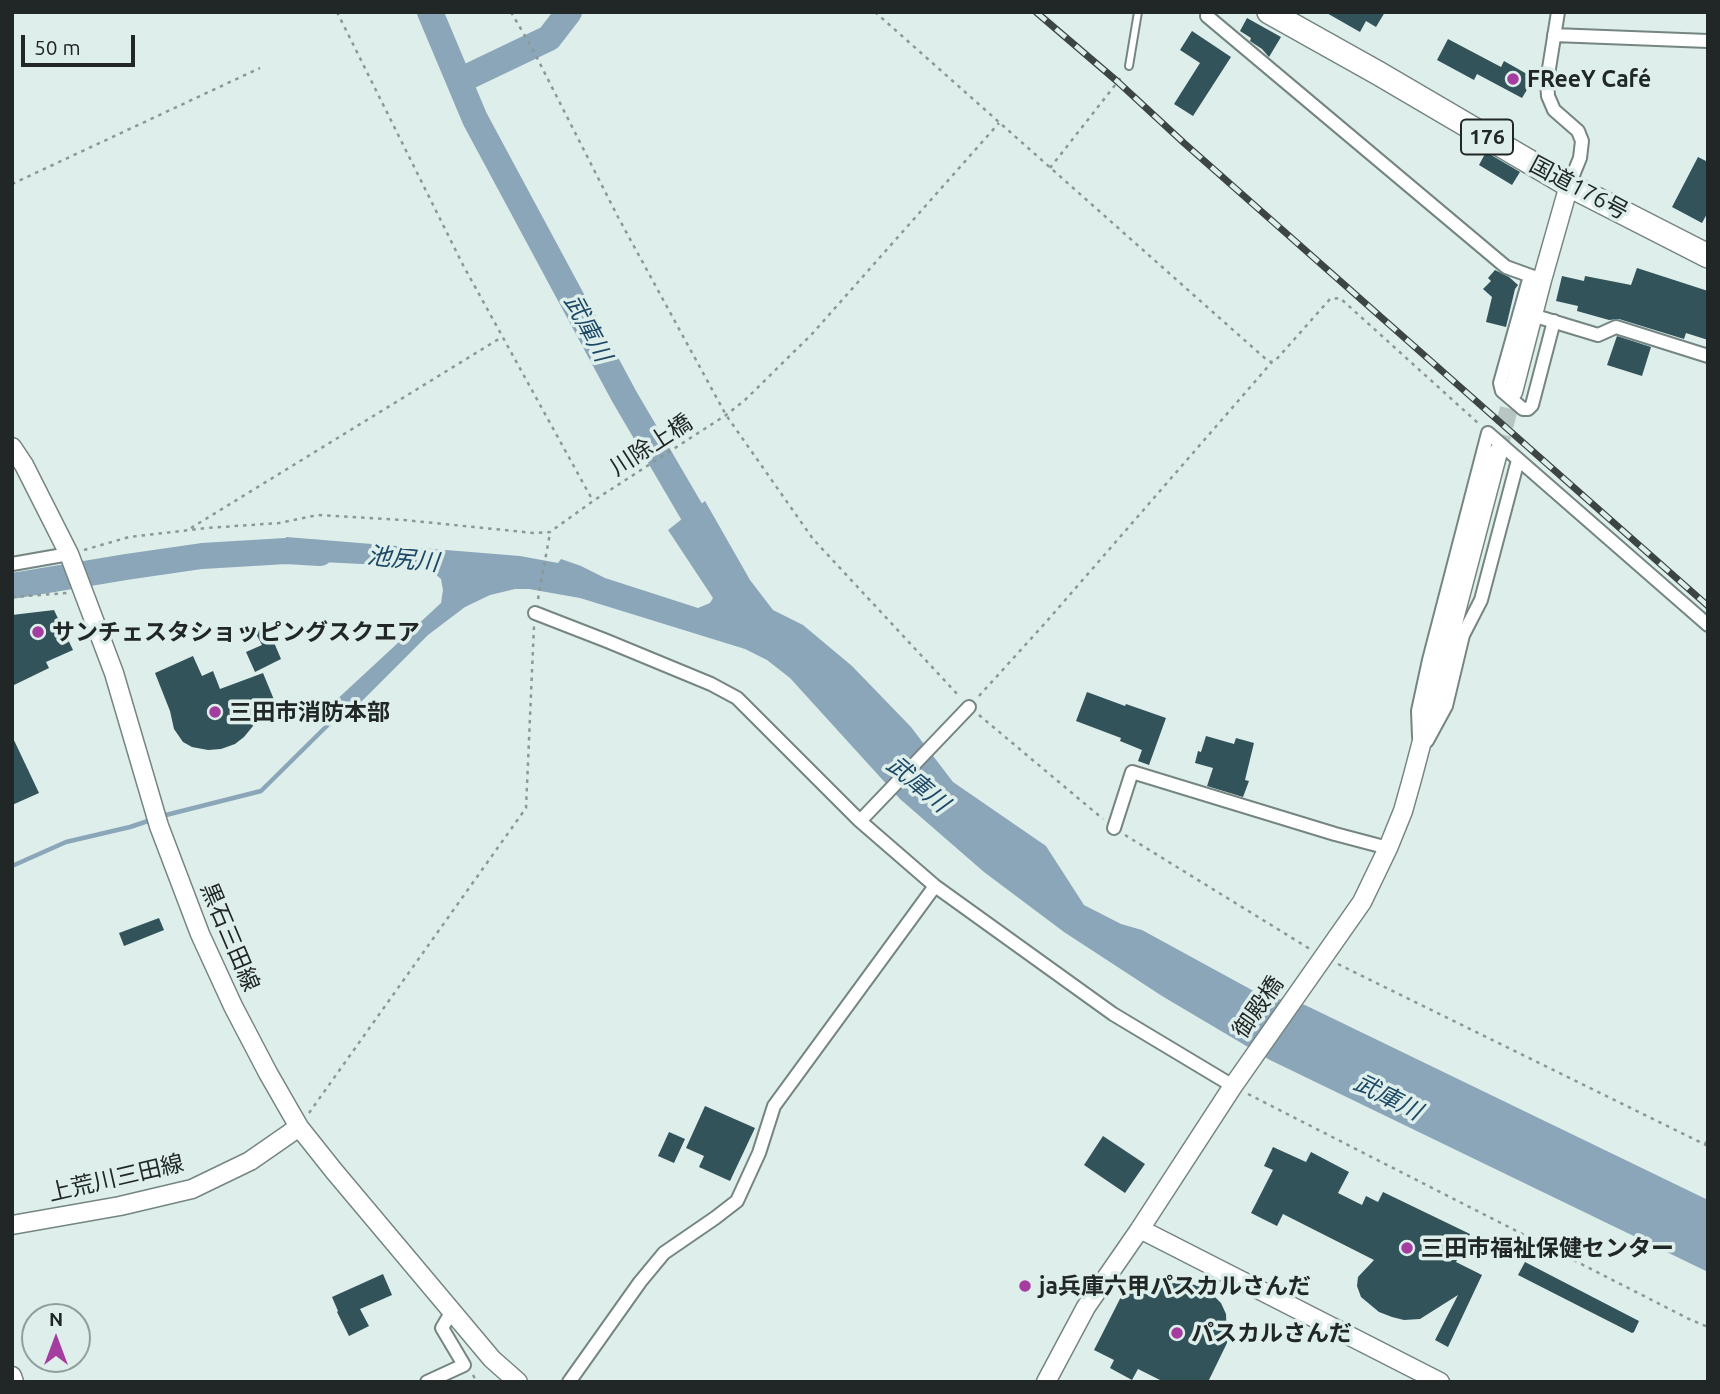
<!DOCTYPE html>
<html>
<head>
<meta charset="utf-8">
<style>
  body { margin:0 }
  #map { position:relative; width:1720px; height:1394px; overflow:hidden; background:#ddeeeb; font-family:Ubuntu,sans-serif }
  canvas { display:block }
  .frame { position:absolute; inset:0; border:14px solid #202726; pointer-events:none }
  .north { position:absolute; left:21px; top:1303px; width:70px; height:70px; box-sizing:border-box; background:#ddeeeb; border:2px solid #919e9c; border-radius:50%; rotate:0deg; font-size:19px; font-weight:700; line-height:28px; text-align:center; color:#202726 }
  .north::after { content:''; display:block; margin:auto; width:24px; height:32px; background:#a53da0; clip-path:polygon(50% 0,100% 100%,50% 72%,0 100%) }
  .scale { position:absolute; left:21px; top:35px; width:114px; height:32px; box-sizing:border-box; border:4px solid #202726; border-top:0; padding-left:9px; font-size:21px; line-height:24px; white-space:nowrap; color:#202726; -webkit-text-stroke:5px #ddeeeb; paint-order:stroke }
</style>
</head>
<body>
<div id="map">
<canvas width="1720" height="1394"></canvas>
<div class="frame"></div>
<div class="north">N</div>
<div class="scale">50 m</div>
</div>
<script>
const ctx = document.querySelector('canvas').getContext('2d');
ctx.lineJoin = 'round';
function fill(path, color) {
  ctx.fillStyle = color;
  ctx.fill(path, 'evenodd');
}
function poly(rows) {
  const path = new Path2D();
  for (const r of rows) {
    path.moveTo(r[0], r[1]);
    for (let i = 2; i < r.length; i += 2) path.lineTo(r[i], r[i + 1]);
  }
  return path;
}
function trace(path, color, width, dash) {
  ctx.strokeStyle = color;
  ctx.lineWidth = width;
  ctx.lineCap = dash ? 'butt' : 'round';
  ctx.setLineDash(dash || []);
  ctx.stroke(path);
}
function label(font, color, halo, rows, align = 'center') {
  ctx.font = font + ' Ubuntu,"Noto Sans JP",sans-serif';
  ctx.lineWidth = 7;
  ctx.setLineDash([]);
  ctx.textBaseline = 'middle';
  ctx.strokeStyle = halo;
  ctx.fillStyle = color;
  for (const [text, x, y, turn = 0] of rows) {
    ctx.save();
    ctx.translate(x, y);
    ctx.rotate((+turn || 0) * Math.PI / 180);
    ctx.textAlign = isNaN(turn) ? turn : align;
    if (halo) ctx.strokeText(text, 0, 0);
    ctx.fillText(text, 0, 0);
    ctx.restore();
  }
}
fill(poly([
  [705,501,750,580,773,610,803,625,852,666,911,727,953,782,1046,846,1084,905,1121,924,1142,930,1261,995,1305,1005,1708,1200,1708,1272,1270,1060,1162,996,1064,932,984,872,900,799,790,678,767,660,745,649,580,598,529,589,515,589,490,595,465,607,428,635,347,716,333,703,441,603,443,590,441,579,432,571,421,567,322,562,287,564,286,537,520,556,558,563,561,559,581,566,605,578,698,608,710,603,713,598,668,530]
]), '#8ca6b9');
trace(poly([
  [162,816,261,791,344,709],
  [12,866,66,842,130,827,154,819]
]), '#8ca6b9', 4.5);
trace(poly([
  [430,12,475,119,624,396,710,543],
  [459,81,549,38,569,12],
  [12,586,126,567,202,556,286,551,320,553]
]), '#8ca6b9', 26);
fill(poly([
  [1325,12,1385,12,1376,27,1366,21,1360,32],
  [1247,18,1281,37,1269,57,1262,49,1250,41,1251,38,1240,31],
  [1192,31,1231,57,1193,116,1174,104,1200,63,1180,50],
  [1448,39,1501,67,1504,61,1534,78,1522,98,1477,74,1474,80,1437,60],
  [1486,152,1520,172,1512,185,1479,165],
  [1698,157,1708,162,1708,212,1702,223,1672,207],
  [1637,268,1708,291,1708,340,1686,333,1684,339,1619,319,1609,320,1577,311,1578,306,1556,301,1562,276,1584,281,1585,276,1631,285],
  [1495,270,1509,277,1518,285,1515,289,1506,327,1486,322,1492,297,1483,289,1491,281,1488,278],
  [1617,336,1651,347,1642,376,1607,365],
  [54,610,73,650,46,662,49,668,12,686,12,615],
  [267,626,281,659,255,672,246,652,262,645,255,632],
  [193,656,202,676,213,671,220,689,263,673,277,707,258,715,253,726,244,737,235,744,221,749,208,750,192,747,183,742,174,729,170,711,155,673],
  [1087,692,1125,706,1126,704,1166,718,1149,765,1138,761,1142,750,1120,741,1121,738,1076,721],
  [12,736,39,793,12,805],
  [1206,736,1234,744,1236,738,1254,743,1245,780,1249,781,1243,797,1207,786,1213,768,1195,763,1198,751,1201,752],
  [159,918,164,930,124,946,119,933],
  [705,1106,755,1128,730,1181,699,1167,704,1156,686,1148],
  [669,1132,685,1139,674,1163,658,1156],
  [1103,1136,1145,1164,1125,1193,1084,1165],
  [1273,1147,1306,1162,1311,1152,1349,1172,1338,1193,1362,1205,1366,1196,1378,1202,1383,1192,1470,1234,1456,1262,1482,1275,1448,1347,1435,1340,1458,1295,1420,1319,1404,1320,1392,1317,1379,1312,1361,1297,1357,1286,1358,1277,1374,1260,1283,1214,1277,1226,1251,1213,1273,1170,1264,1166],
  [1525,1262,1639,1321,1634,1332,1632,1333,1518,1275],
  [383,1274,392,1295,360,1309,369,1326,349,1336,337,1312,338,1311,332,1297],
  [1182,1282,1199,1286,1211,1293,1221,1303,1226,1314,1227,1343,1208,1382,1164,1382,1138,1369,1132,1380,1110,1368,1114,1360,1094,1350,1127,1285,1150,1296,1167,1284]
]), '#32535a');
trace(poly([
  [1498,452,1513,392]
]), '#b7c6c4', 18, [18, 9]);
const lane = poly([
  [1129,66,1138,12]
]);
const street = poly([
  [1208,12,1207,16,1506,267,1542,280],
  [1558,12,1547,81,1548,96,1554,110,1578,131,1582,141,1580,158,1569,185],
  [1554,35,1708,41],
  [1530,276,1500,383,1502,391,1523,409,1528,409,1532,405,1554,321],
  [1532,315,1598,335,1616,327,1708,356],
  [12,564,69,554],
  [535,613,607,641,711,684,737,698,860,821,935,886,1113,1014,1233,1086],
  [1419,737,1418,711,1429,660,1488,433,1708,625],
  [1427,741,1446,706,1463,635,1481,600,1518,460],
  [860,821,969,707],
  [1114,828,1132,772,1335,834,1388,848],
  [427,1382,464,1365,442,1328,452,1311],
  [569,1382,640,1282,664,1253,715,1218,737,1201,759,1153,774,1106,935,886]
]);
const secondary = poly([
  [1513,392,1542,280,1569,185],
  [12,447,24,465,69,554,114,673,159,826,200,934,233,1006,268,1073,299,1127,334,1171,492,1359,518,1382],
  [12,1225,120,1206,192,1189,250,1161,299,1127],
  [1140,1229,1440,1382],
  [12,1376,14,1382],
  [1046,1382,1086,1307,1140,1229,1233,1086,1362,902,1388,848,1403,811,1412,779,1498,452]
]);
const highway = poly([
  [1269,12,1378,73,1569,185,1708,256]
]);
trace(lane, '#758582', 10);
trace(street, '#758582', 16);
trace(secondary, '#758582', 21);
trace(highway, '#758582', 26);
trace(poly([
  [337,12,463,265,593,501],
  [511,12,532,48,618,217,726,415,813,539,959,696],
  [875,12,1268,361,1272,362,1275,361,1330,299,1340,298,1478,423],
  [1050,168,1123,75],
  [12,184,260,68],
  [191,528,502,337],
  [84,550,129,537,207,528,279,523,318,515,404,520,534,533,550,532,593,501,726,415,745,400,812,334,999,123],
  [12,597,68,593],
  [538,599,550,533],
  [979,696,1047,621,1272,362],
  [979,715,1103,819],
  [1125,835,1310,949],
  [1338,964,1708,1146],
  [1248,1094,1689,1319,1708,1327],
  [309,1113,526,808,534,626],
  [1705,1145,1708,1136],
  [473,1375,477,1382]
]), '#8c9896', 2.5, [3.5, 5]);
trace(lane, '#fff', 6);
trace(street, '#fff', 12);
trace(secondary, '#fff', 18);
trace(highway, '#fff', 23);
const rail = poly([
  [1036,12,1118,82,1184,143,1708,606]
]);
trace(rail, '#3c4544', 7);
trace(rail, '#ddeeeb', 4.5, [13]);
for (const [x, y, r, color] of [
  [1513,79,7,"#a53da0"],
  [38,632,7,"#a53da0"],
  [215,712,7,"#a53da0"],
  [1407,1248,7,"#a53da0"],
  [1025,1286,7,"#a53da0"],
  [1177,1333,7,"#a53da0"]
]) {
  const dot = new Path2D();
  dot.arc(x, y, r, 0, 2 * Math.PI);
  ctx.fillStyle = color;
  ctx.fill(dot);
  trace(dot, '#ddeeeb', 2.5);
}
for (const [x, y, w] of [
  [1487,137,52]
]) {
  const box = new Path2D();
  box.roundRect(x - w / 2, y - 17.5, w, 35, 5);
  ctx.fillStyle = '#ddeeeb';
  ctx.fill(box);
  trace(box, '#202726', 2);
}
label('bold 21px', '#202726', null, [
  ["176",1487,137]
]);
label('bold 23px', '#202726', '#ddeeeb', [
  ["FReeY Café",1527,79],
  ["サンチェスタショッピングスクエア",52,632],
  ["三田市消防本部",229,712],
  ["三田市福祉保健センター",1421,1248],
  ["ja兵庫六甲パスカルさんだ",1039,1286],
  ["パスカルさんだ",1191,1333]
], 'left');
label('23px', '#202726', '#ddeeeb', [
  ["国道176号",1579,188,28],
  ["川除上橋",651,445,-33],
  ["黒石三田線",230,937,67],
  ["御殿橋",1258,1007,-55],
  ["上荒川三田線",116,1178,-13]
]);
label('italic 24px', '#1d4967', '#ddeeeb', [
  ["武庫川",588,328,62],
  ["池尻川",403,559,6],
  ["武庫川",918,784,40],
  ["武庫川",1388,1097,27]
]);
</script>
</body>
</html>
